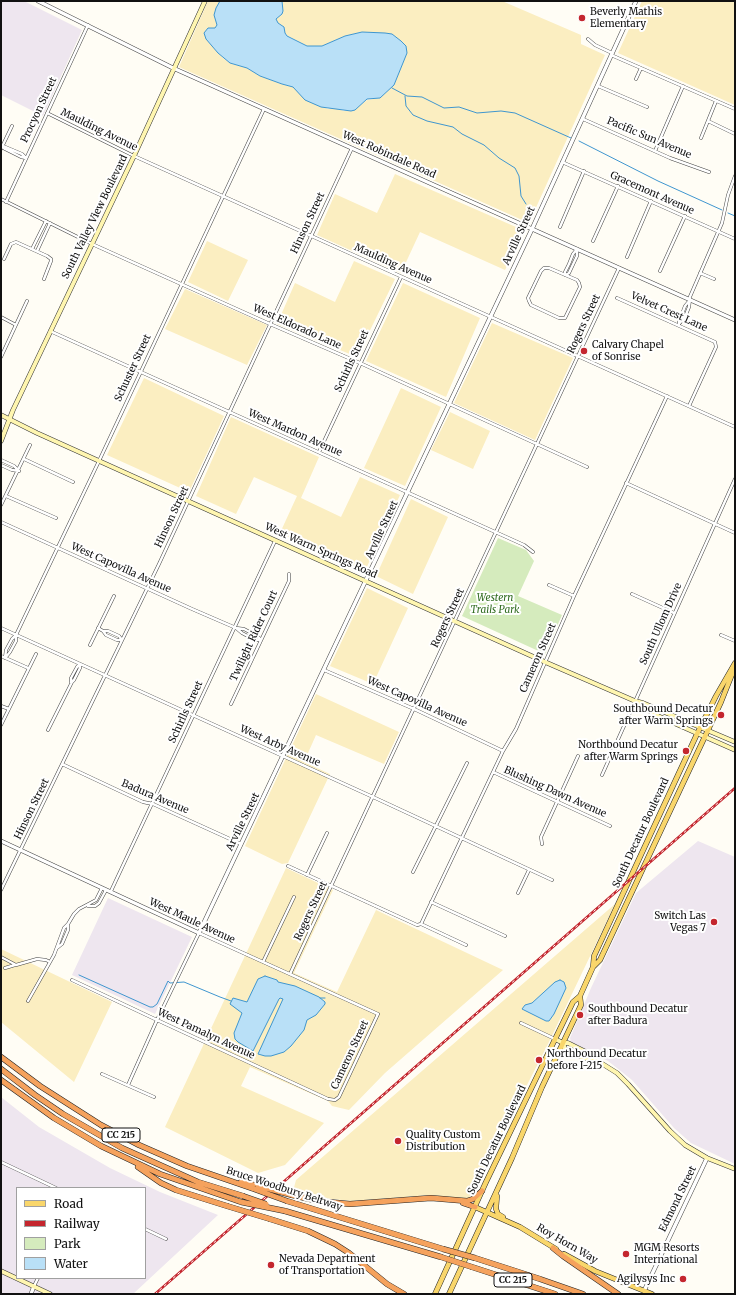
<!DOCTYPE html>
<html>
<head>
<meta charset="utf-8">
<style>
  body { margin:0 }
  #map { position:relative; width:736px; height:1295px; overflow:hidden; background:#fffdf5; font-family:Merriweather,serif }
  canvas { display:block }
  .frame { position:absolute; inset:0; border:2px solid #111; pointer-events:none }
  .legend { position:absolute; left:16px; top:1187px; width:130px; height:92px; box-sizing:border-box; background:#fff; border:1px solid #a0a0a0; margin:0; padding:5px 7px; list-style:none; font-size:12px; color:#111 }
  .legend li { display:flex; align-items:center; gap:8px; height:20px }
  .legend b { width:20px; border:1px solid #a0a0a0 }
</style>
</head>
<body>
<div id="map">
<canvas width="736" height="1295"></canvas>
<div class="frame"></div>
<ul class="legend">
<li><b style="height:5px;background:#f9d66b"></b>Road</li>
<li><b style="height:5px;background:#c4262e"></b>Railway</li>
<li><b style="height:11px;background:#d5ebbd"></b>Park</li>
<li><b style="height:11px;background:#b9e0f7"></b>Water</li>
</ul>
</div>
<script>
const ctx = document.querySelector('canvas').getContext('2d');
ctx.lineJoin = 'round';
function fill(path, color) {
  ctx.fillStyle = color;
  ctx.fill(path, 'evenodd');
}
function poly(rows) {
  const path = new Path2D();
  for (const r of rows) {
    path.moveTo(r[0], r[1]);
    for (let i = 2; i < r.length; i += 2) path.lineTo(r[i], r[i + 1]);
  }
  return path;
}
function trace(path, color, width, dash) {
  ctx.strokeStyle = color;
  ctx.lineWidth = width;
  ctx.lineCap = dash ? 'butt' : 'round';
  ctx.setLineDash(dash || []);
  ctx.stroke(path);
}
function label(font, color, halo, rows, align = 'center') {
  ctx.font = font + ' Merriweather,serif';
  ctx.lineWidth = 4;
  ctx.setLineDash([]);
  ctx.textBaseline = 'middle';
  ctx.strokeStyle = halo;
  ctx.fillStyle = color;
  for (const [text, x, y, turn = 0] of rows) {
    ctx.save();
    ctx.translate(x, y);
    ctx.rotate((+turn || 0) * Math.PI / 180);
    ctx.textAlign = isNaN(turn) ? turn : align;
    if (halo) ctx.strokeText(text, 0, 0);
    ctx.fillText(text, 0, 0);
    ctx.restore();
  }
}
fill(poly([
  [1,1,24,1,82,30,43,116,1,95],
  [698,841,735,857,735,1164,691,1143,674,1128,632,1080,608,1061,571,1042,570,1038,591,988,636,893],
  [108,898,192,937,155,1014,72,975],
  [1,1097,39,1127,110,1168,160,1192,218,1215,133,1294,1,1294],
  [17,1188,145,1188,145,1278,17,1278]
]), '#eee6ef');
fill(poly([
  [498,538,526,550,534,561,518,596,562,615,545,654,462,616]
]), '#d5ebbd');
fill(poly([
  [208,1,220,1,216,8,218,25,215,28,208,28,206,39,223,58,230,63,247,68,260,76,282,84,293,87,303,97,328,109,335,108,344,111,354,110,367,100,380,98,394,85,407,53,406,46,392,34,362,32,345,36,322,46,307,46,288,36,285,33,284,27,278,23,276,19,282,14,283,11,282,1,502,1,581,35,581,44,605,55,529,223,179,67],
  [642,1,735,1,735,105,618,53],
  [395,174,525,231,505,270,420,232,401,273,317,235,335,194,377,213],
  [207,241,248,260,228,301,188,282],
  [354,261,395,279,357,357,277,324,295,283,335,302],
  [403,283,480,318,446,397,366,361],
  [185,289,267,325,247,365,165,329],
  [492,323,573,358,535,440,454,403],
  [144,378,224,416,189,492,107,455],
  [401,388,441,407,405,486,364,468],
  [450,412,490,431,473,469,431,450],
  [231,417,319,457,301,498,341,517,360,477,400,495,365,571,280,533,297,496,254,477,236,514,196,496],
  [411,499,448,517,413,594,376,576],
  [367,588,408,608,373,684,330,666],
  [316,694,399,732,384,764,316,735,304,762,330,774,288,863,282,864,245,846],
  [286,868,333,890,294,973,337,992,376,910,503,970,385,1073,349,1110,332,1106,328,1101,250,1067,241,1086,324,1123,285,1165,258,1173,165,1127],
  [615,904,548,1044,468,1200,430,1195,352,1201,292,1195,296,1180],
  [1,949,112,1002,74,1082,1,1022]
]), '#fbeec1');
const water = poly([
  [220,1,282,1,283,11,282,14,276,19,278,23,284,27,285,33,287,36,307,46,322,46,345,36,362,32,385,33,392,34,401,41,406,46,407,53,394,85,380,98,367,99,355,110,351,111,321,107,305,100,293,87,282,84,260,76,247,68,230,63,218,53,206,39,204,33,208,28,215,28,217,25,214,15,216,8,220,1],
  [265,976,277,980,278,982,295,986,319,997,325,1002,325,1004,316,1015,307,1020,304,1030,291,1046,284,1052,271,1056,265,1056,258,1054,283,999,280,998,279,999,253,1051,238,1042,235,1039,234,1033,242,1013,230,1004,233,998,247,1002,258,979,265,976],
  [560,980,564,982,566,988,554,1014,549,1021,546,1021,522,1009,525,1005,532,1003,555,982,560,980]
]);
fill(water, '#b9e0f7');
trace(water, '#3f96cf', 1);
trace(poly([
  [392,88,407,96,422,97,444,108,459,107,477,113,501,111,515,113,571,138],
  [405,96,406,106,413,115,427,121,453,127,462,134,484,145,499,158,515,168,519,176,521,196,526,204],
  [579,141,658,181,722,210],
  [728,213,735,216],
  [79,975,150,1007,153,1007,157,1004,168,981,170,983,184,982,220,997,231,1001],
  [320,998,325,998]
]), '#3f96cf', 1);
const minor = poly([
  [588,39,595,45,612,53],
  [611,55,735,109],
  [636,79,641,68],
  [598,86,647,107],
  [47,113,134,156,735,427],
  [583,119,670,158,709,172],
  [708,121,735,134],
  [701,138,716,101],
  [2,146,5,149,21,157,26,158],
  [3,146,22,154,25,157],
  [1,149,12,126],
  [655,151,683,86],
  [562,162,735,239],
  [1,199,92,244,270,324,360,363,587,467],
  [6,202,88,25],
  [560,227,584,171],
  [593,241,618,186],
  [32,249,46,221],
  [37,251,50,223],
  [627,257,651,201],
  [4,259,11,244,16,242,47,256,51,259,51,261,44,279],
  [544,268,549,268,577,280,579,283,580,287,565,318,559,318,531,305,529,301,528,298,541,271,544,268],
  [660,271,685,216],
  [700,273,714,279],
  [565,275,565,272,569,264,573,254,577,249],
  [566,275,569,273,577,256,577,249],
  [617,298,715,342,716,347,689,406],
  [689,299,722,223,728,195,735,176],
  [1,317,16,325],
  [679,322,685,306,690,300],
  [678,325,685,317,689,307,690,299],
  [50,331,524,545,533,552],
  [1,357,27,301],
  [319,452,401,277],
  [24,459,73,482],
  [1,460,14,466,19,471],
  [1,465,12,470,19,471],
  [626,483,735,533],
  [6,496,56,518],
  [1,505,30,445],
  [1,522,192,609,236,628,244,629,257,636,261,640],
  [549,585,574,596],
  [632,594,674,613],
  [1,628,373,797,552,880],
  [98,628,103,631,108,631,119,636,122,640],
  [236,628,242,633,255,640,261,640],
  [103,631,106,635,117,640,121,640],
  [721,635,735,641],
  [90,645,114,596],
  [1,656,28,668],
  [6,657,10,652,16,641,16,635],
  [5,658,6,650,12,639,16,635,99,461,264,109],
  [324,670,414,709,503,751],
  [71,682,71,678,77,667,80,664],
  [231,704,289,581,289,574],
  [1,706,9,709],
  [1,725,36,654],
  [48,730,72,682,74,680,80,668,80,664],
  [62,764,143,802,153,804,241,844],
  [493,772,610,826],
  [602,775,735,479],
  [542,844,541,837,578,756],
  [288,866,417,925,421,924,466,945],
  [413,872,467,763],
  [307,875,327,833],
  [1,890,159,564,352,148],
  [111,891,275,541],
  [518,893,529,870],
  [431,902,505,936],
  [88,906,95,906,99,903,106,890],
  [421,924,503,751,516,729,574,596,667,396],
  [57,948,62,944,68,930,68,925],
  [1,957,16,965,37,959,46,960,50,962],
  [263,962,294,897],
  [5,968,15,965],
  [290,974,619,268],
  [72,980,157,1020,328,1099,335,1100,339,1097,378,1014,199,933,157,1020,128,1085],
  [28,1001,54,955,64,928,68,924,74,914,79,909,96,900,102,888],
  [521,1023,555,1039],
  [102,1074,154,1097],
  [1,1162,56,1188],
  [145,1229,166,1239],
  [34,1286,38,1278]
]);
const tertiary = poly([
  [38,1,173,68,735,320],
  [1,841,199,933,532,229,636,1],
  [644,1291,707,1158],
  [31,1294,34,1286]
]);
const secondary = poly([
  [1,415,37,433,545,662,635,701,643,703,735,742],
  [1,441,13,410,134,156,205,1],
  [637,703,658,716,735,750],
  [555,1039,563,1043,568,1043,586,1052,593,1058,617,1073,628,1084,670,1131,685,1145,707,1158,735,1169],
  [563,1043,565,1049,583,1058,592,1058],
  [1,1271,50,1294]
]);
const primary = poly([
  [593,967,594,956,697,734,716,696,735,663],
  [497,1196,496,1209,498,1214,503,1217],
  [475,1207,520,1227,556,1249],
  [564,1254,595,1271,652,1294],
  [435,1294,486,1182,573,1002,580,996,593,967,600,960,708,730,721,702,733,672,734,666],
  [449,1294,512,1158,542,1087,581,1005,580,996]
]);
const motorway = poly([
  [1,1057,40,1086,101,1125,139,1145,187,1166,254,1189],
  [1,1069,35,1095,63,1114,122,1148,198,1182,243,1196],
  [1,1080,54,1118,101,1146,160,1174,241,1202],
  [138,1167,161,1183,176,1190,227,1206],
  [241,1182,258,1186],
  [292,1195,318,1201,350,1204,431,1198,467,1201,473,1199,482,1191],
  [287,1201,443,1249],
  [463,1203,475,1207],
  [285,1211,441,1257],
  [270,1219,308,1231,335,1244,349,1253,387,1284,404,1294],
  [553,1248,563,1256,618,1294],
  [475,1258,540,1279,583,1294],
  [472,1267,555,1294]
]);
trace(minor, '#444', 3.5);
trace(tertiary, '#444', 4.5);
trace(secondary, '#333', 5);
trace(primary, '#222', 5.5);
trace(motorway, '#222', 6);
trace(minor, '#fff', 2.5);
trace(tertiary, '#fff', 3.5);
trace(secondary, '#fff6b0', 4);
trace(primary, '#f9d66b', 4.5);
trace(motorway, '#f5a25d', 5);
const rail = poly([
  [155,1294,735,788]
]);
trace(rail, '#c4262e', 2.5);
trace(rail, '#fff', 1, [3]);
const motorwayBridge = poly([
  [258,1186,292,1195],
  [254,1189,287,1201],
  [243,1196,266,1204],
  [241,1202,285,1211],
  [227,1206,270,1219],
  [443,1249,475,1258],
  [441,1257,472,1267]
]);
trace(motorwayBridge, '#222', 6, []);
trace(motorwayBridge, '#f5a25d', 5);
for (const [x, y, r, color] of [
  [582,18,4,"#c4262e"],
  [584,351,4,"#c4262e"],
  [721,715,4,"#c4262e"],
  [686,751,4,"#c4262e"],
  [714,922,4,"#c4262e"],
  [580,1015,4,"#c4262e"],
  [539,1060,4,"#c4262e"],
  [398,1141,4,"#c4262e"],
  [626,1254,4,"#c4262e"],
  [271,1265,4,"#c4262e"],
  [683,1279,4,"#c4262e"]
]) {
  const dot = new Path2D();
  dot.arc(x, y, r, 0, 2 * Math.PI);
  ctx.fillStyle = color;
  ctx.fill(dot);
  trace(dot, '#fff', 1.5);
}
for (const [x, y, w] of [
  [121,1135,38],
  [513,1280,38]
]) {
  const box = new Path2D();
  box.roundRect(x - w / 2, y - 7, w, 14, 3);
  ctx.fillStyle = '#fff';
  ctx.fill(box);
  trace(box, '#111', 1);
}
label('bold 9px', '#111', null, [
  ["CC 215",121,1135],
  ["CC 215",513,1280]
]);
label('10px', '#111', '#fff', [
  ["Beverly Mathis",590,12],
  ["Elementary",590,24],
  ["Calvary Chapel",592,345],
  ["of Sonrise",592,357],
  ["Southbound Decatur",713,709,"right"],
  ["after Warm Springs",713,721,"right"],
  ["Northbound Decatur",678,745,"right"],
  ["after Warm Springs",678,757,"right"],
  ["Switch Las",706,916,"right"],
  ["Vegas 7",706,928,"right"],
  ["Southbound Decatur",588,1009],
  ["after Badura",588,1021],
  ["Northbound Decatur",547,1054],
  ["before I-215",547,1066],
  ["Quality Custom",406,1135],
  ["Distribution",406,1147],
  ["MGM Resorts",634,1248],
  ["International",634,1260],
  ["Nevada Department",279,1259],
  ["of Transportation",279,1271],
  ["Agilysys Inc",675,1279,"right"]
], 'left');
label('10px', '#111', '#fff', [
  ["Procyon Street",39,110,-65],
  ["Maulding Avenue",99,130,26],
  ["Pacific Sun Avenue",649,138,23],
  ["West Robindale Road",389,155,24],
  ["Gracemont Avenue",652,193,24],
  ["South Valley View Boulevard",95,217,-64],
  ["Hinson Street",308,223,-65],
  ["Arville Street",519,236,-65],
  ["Maulding Avenue",393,264,24],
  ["Velvet Crest Lane",669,312,24],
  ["Rogers Street",584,324,-65],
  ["West Eldorado Lane",297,327,24],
  ["Schirlls Street",352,361,-65],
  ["Schuster Street",133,368,-65],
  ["West Mardon Avenue",295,433,24],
  ["Hinson Street",172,517,-65],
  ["Arville Street",382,530,-65],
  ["West Warm Springs Road",321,551,24],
  ["West Capovilla Avenue",121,568,24],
  ["Rogers Street",448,618,-65],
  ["South Ullom Drive",661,624,-66],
  ["Twilight Rider Court",254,636,-65],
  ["Cameron Street",538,658,-66],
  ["West Capovilla Avenue",417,702,24],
  ["Schirlls Street",186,712,-65],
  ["West Arby Avenue",280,746,24],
  ["Blushing Dawn Avenue",555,792,24],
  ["Badura Avenue",155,797,23],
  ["Hinson Street",32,809,-64],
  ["Arville Street",243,822,-64],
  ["South Decatur Boulevard",641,833,-65],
  ["Rogers Street",311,911,-65],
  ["West Maule Avenue",192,921,25],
  ["West Pamalyn Avenue",206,1034,25],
  ["Cameron Street",350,1055,-65],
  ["South Decatur Boulevard",497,1140,-64],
  ["Bruce Woodbury Beltway",284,1189,18],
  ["Edmond Street",678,1199,-64],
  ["Roy Horn Way",567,1244,30]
]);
label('italic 10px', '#2f6b1f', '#fff', [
  ["Western",495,598],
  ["Trails Park",495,610]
]);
</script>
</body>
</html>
